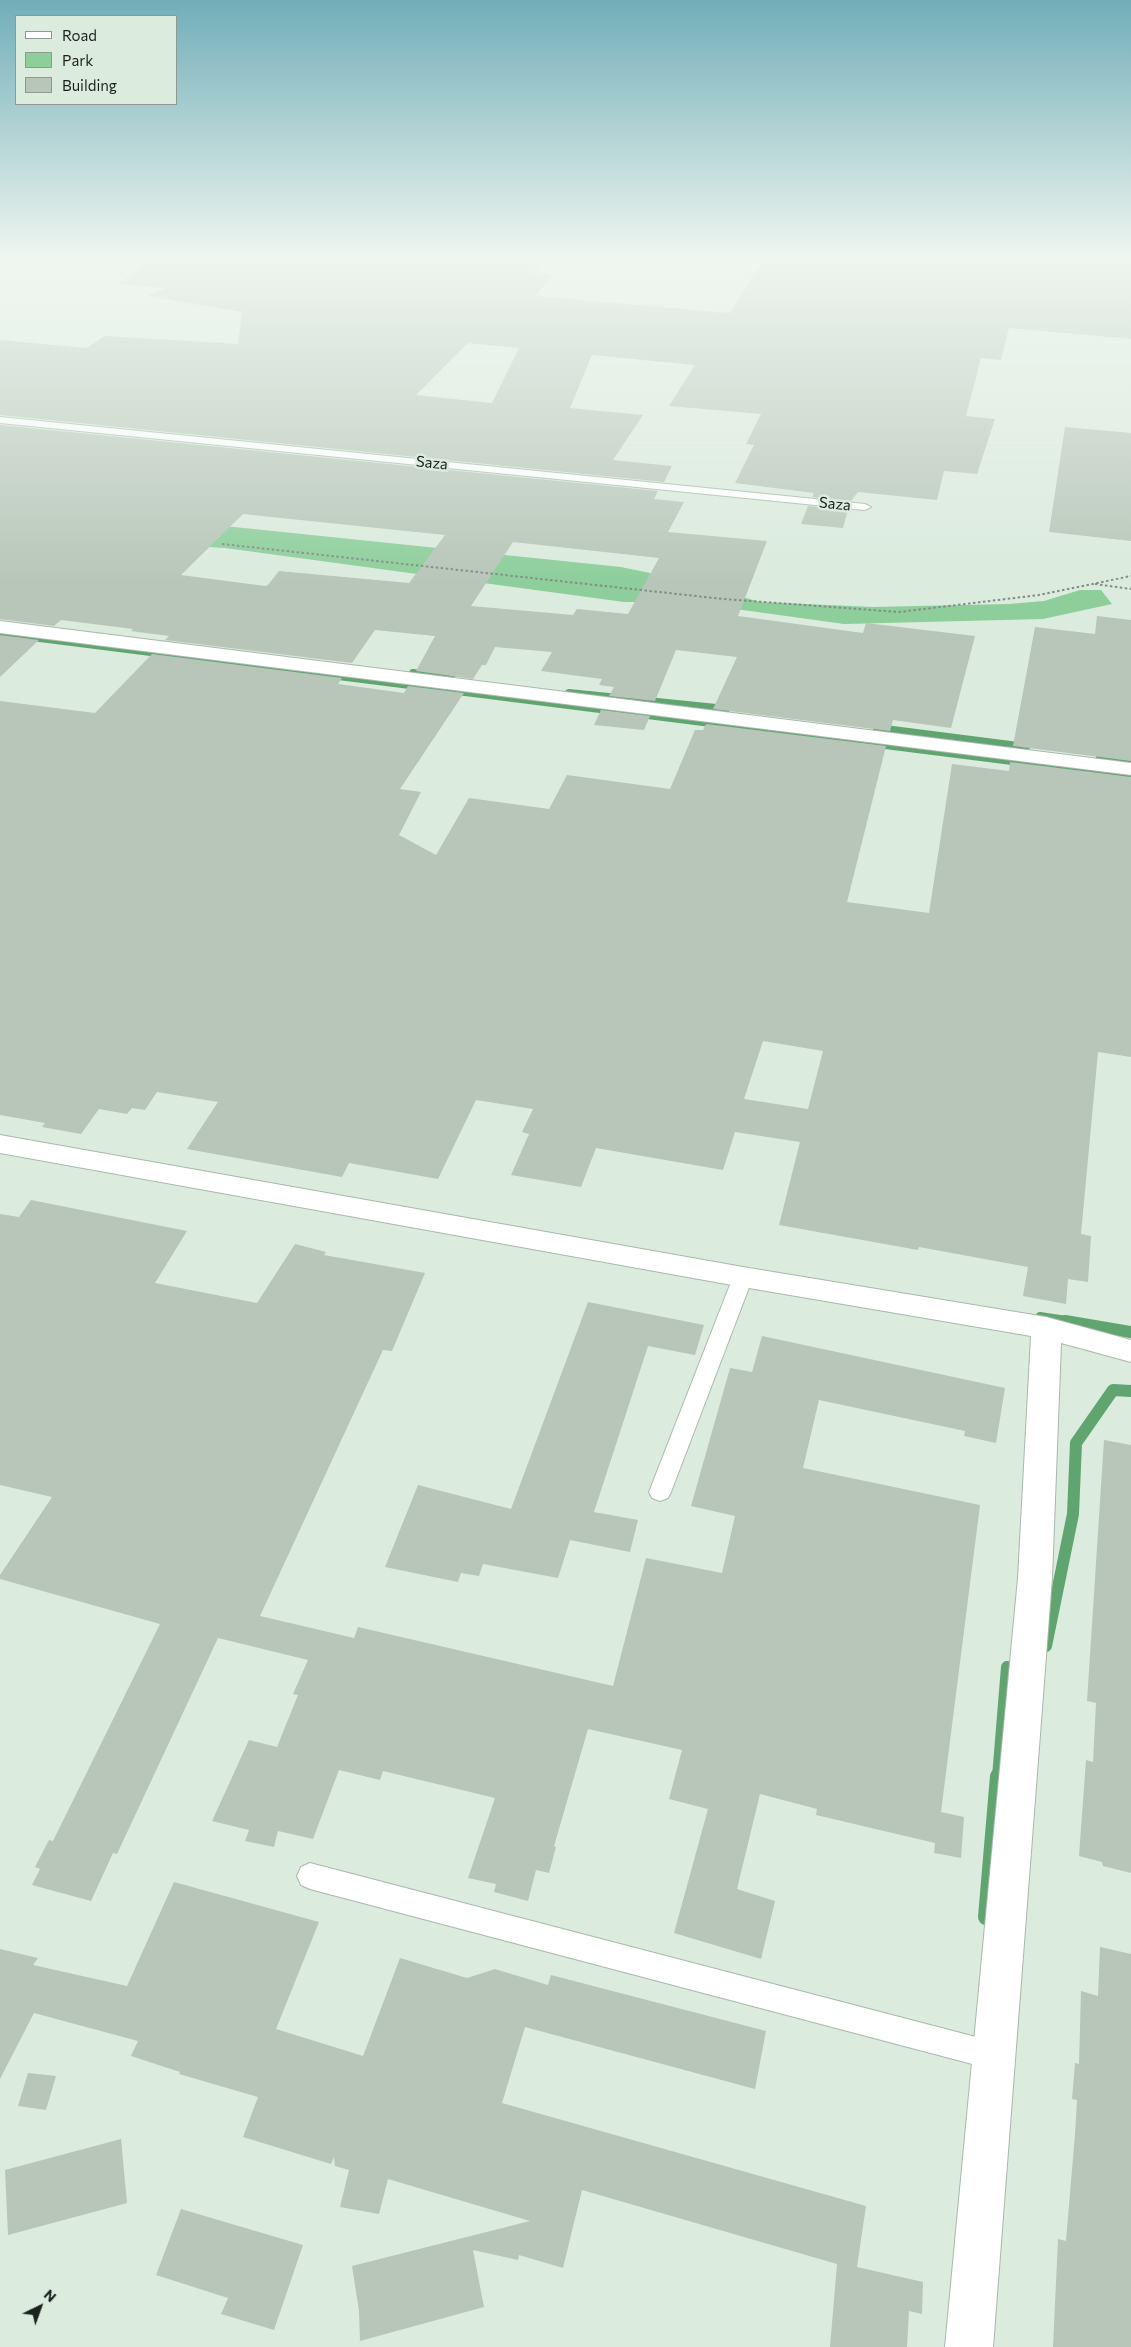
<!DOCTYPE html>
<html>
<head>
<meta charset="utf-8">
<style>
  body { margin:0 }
  #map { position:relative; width:1131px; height:2347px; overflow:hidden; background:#dbebde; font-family:Commissioner,sans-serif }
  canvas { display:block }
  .legend { position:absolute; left:15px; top:15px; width:162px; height:90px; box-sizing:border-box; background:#dbebde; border:1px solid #8e9a90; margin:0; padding:6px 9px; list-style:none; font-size:15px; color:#1b211c }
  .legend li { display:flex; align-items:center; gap:10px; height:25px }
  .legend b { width:25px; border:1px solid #8e9a90 }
  .north { position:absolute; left:15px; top:2282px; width:50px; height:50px; -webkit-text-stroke:4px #dbebde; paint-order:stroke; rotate:42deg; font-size:14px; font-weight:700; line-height:20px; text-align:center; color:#1b211c }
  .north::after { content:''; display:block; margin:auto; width:18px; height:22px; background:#1b211c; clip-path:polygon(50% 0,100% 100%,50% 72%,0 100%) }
</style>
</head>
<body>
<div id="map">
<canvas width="1131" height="2347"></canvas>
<ul class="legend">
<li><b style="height:6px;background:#fff"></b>Road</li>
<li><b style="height:14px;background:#8dce9b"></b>Park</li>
<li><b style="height:14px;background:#b7c6b9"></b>Building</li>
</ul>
<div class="north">N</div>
</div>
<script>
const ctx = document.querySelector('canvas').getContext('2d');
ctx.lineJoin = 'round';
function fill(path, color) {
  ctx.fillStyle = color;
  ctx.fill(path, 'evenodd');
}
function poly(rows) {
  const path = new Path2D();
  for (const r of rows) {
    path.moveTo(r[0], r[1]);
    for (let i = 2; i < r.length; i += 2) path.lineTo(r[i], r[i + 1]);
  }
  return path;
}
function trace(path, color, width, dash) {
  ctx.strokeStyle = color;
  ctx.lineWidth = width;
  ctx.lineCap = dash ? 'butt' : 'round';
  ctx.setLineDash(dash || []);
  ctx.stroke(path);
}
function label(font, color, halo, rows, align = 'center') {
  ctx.font = font + ' Commissioner,sans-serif';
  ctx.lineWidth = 5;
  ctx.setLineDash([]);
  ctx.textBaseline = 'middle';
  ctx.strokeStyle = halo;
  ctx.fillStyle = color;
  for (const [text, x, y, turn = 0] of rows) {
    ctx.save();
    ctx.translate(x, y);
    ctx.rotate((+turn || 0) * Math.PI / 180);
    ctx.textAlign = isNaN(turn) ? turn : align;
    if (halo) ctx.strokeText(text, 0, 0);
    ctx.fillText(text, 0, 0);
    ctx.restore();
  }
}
fill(poly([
  [215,525,621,567,679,579,760,602,873,607,1009,604,1044,601,1080,590,1101,590,1112,604,1043,619,844,624,685,602,624,602,225,548,145,543]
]), '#8dce9b');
trace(poly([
  [0,634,293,671]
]), '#60a470', 6);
trace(poly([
  [283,669,1131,776],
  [413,673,451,678],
  [569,693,726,709],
  [877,728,1026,747],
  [1100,757,1131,761]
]), '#60a470', 8);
trace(poly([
  [1040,1317,1073,1322]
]), '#60a470', 10);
trace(poly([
  [1065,1321,1131,1332],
  [1046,1646,1073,1514,1076,1443,1113,1390,1131,1391],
  [998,1777,1007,1667]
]), '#60a470', 12);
trace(poly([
  [986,1917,998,1776]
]), '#60a470', 16);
fill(poly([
  [157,256,548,256,532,274,553,275,535,296,730,313,765,256,999,256,1044,259,1045,256,1131,256,1131,339,1009,328,1001,360,981,358,966,416,995,419,977,474,944,471,937,500,858,492,851,501,812,497,814,493,735,483,754,445,746,444,761,414,669,406,695,365,592,355,570,408,643,415,613,460,672,466,664,482,0,415,0,340,86,348,105,336,238,344,242,312,147,296,166,288,118,284],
  [468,343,519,348,492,403,416,395],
  [0,425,658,491,654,499,684,502,668,532,767,541,738,616,863,633,866,623,975,636,951,728,893,720,890,731,713,709,737,657,676,650,655,701,609,696,614,687,599,685,602,679,541,671,552,652,495,647,486,665,482,665,473,679,416,671,435,636,375,630,352,663,165,640,169,636,131,631,133,629,61,620,54,626,0,619],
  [243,514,300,520,445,535,409,583,279,571,268,585,265,586,181,575],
  [513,542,659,558,628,614,577,609,573,615,471,606],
  [1065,427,1131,433,1131,541,1049,532],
  [808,506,848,510,843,528,801,524],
  [1097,616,1131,620,1131,761,1013,746,1035,627,1095,634],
  [0,635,39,640,0,677],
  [152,654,342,678,338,684,404,693,408,686,464,693,400,789,421,792,399,835,436,855,469,798,549,809,567,775,670,789,695,730,703,730,706,724,886,746,847,902,929,913,952,764,1009,771,1010,762,1131,777,1131,1057,1098,1052,1081,1234,1091,1236,1088,1282,1068,1279,1066,1304,1023,1296,1028,1267,919,1247,918,1250,779,1225,800,1142,735,1132,723,1170,596,1148,581,1187,511,1175,529,1134,522,1132,533,1109,476,1100,438,1179,349,1163,342,1177,187,1149,218,1102,157,1092,145,1110,132,1108,127,1114,99,1109,81,1134,42,1127,45,1123,0,1115,0,701,95,713],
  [763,1041,823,1051,808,1109,744,1099],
  [601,710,650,716,644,730,594,725],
  [31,1200,187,1231,155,1283,257,1303,295,1244,326,1252,324,1255,425,1273,392,1351,383,1350,260,1616,354,1638,358,1627,613,1686,646,1558,722,1573,735,1516,691,1506,730,1368,752,1372,762,1336,1005,1388,996,1443,964,1436,965,1431,819,1400,803,1468,980,1505,941,1812,964,1817,961,1858,934,1853,935,1843,816,1815,817,1809,760,1794,737,1889,775,1901,761,1959,674,1933,708,1809,669,1799,682,1750,588,1729,554,1846,556,1847,549,1873,536,1870,528,1901,494,1892,496,1884,468,1878,495,1798,383,1771,380,1780,339,1770,313,1839,278,1831,274,1847,245,1841,249,1830,212,1821,249,1740,277,1747,298,1695,293,1694,308,1660,218,1638,117,1854,113,1853,91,1901,32,1885,40,1869,35,1867,49,1840,53,1841,160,1624,0,1579,0,1575,52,1497,0,1485,0,1214,19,1217],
  [588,1302,704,1325,695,1355,648,1346,594,1512,638,1520,630,1552,570,1540,558,1578,483,1564,479,1576,461,1573,458,1582,385,1567,418,1485,511,1509],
  [1104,1440,1131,1445,1131,1873,1103,1866,1102,1862,1079,1856,1086,1760,1093,1762,1096,1703,1087,1701],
  [174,1882,319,1922,276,2029,363,2056,400,1958,467,1978,495,1969,548,1985,551,1975,766,2031,755,2089,525,2027,502,2103,866,2206,857,2267,923,2282,922,2314,909,2311,907,2347,830,2347,837,2264,582,2190,563,2268,519,2255,518,2260,473,2250,484,2307,360,2341,359,2311,352,2266,530,2221,388,2179,379,2214,340,2207,349,2170,335,2166,334,2157,331,2164,243,2137,258,2097,179,2074,180,2072,131,2056,138,2041,34,2013,0,2079,0,1949,38,1958,33,1965,127,1986],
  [1100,1947,1131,1954,1131,2347,1053,2347,1058,2239,1066,2241,1075,2134,1077,2100,1072,2099,1075,2063,1079,2064,1081,1991,1098,1996],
  [28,2073,56,2076,46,2110,18,2106],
  [121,2139,127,2203,8,2235,5,2170],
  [181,2209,303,2245,274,2330,221,2314,228,2298,156,2275]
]), '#b7c6b9');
const lane = poly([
  [0,417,865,504,871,507,865,510,0,423,0,417],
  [743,1270,750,1272,753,1277,671,1492,668,1498,660,1501,652,1498,649,1492,733,1277,736,1272,743,1270],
  [310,1863,995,2042,1005,2046,1009,2056,1005,2066,995,2070,310,1889,301,1885,297,1876,301,1867,310,1863]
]);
const street = poly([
  [0,621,1131,763,1131,775,0,633,0,621],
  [0,1135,743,1267,1046,1317,1131,1340,1131,1362,1061,1343,1052,1578,993,2347,945,2347,1018,1578,1031,1336,743,1287,0,1153,0,1135]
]);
trace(lane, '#a9b8ac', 2);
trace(street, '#a9b8ac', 2);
trace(poly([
  [222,544,723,599,899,612,1039,595,1131,576],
  [1095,584,1131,589]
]), '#828d84', 2, [2.5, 2.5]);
fill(lane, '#fff');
fill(street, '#fff');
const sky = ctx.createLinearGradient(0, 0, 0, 584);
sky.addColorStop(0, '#71aeb8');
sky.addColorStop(0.44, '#eff6f0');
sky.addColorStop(1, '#eff6f000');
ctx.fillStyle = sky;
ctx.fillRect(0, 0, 1131, 584);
label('15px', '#1b211c', '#dbebde', [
  ["Saza",432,463,6],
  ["Saza",835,504,6]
]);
</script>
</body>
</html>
